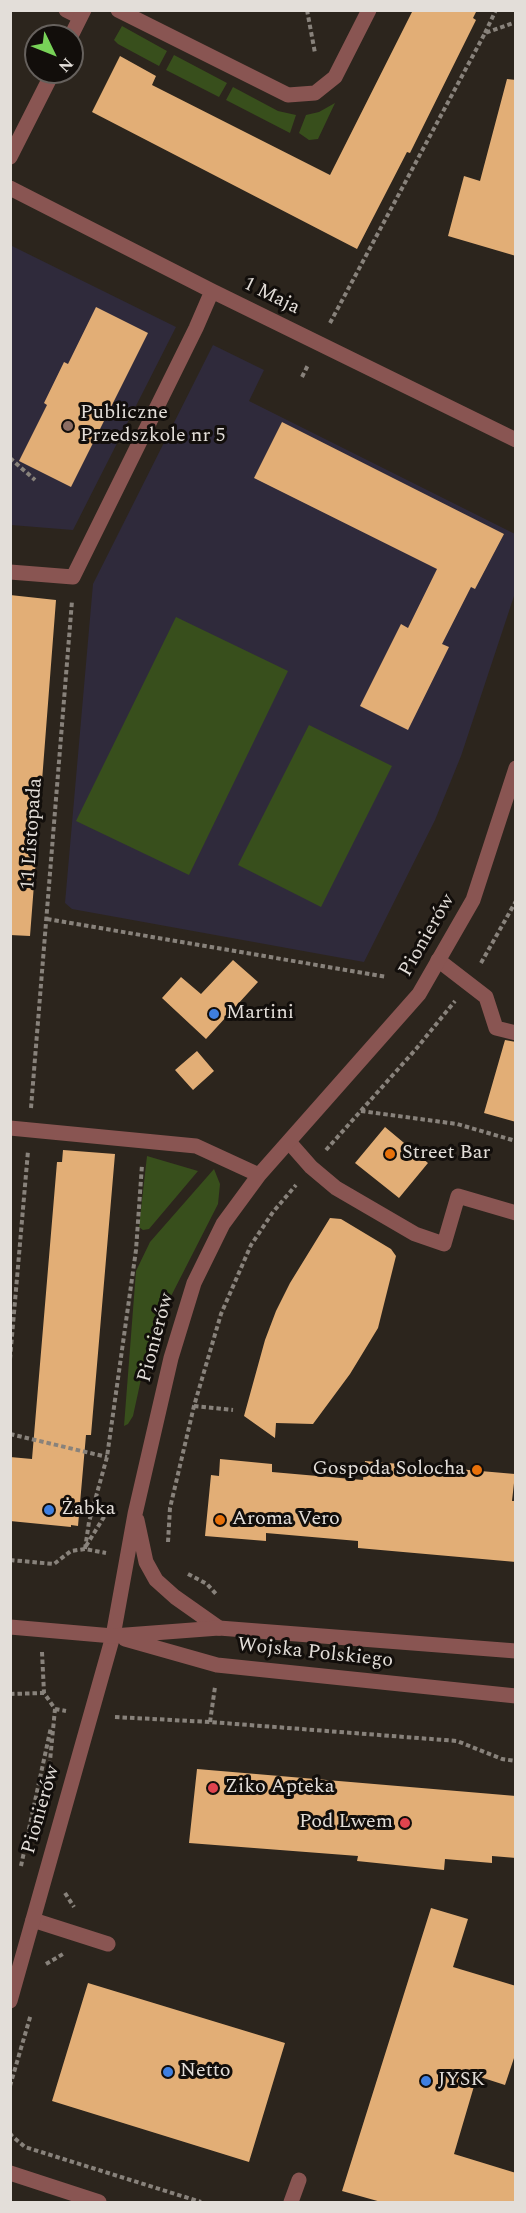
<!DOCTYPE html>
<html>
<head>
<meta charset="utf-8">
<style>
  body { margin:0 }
  #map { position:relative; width:526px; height:2213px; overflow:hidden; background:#2c251d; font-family:Spectral,serif }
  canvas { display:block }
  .frame { position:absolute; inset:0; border:12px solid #e3ded9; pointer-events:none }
  .north { position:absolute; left:24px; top:24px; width:60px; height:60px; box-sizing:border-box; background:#120e0b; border:2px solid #66615d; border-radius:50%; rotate:133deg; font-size:16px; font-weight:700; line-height:24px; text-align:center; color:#e3ded9 }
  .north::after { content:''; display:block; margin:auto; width:21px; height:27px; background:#78d258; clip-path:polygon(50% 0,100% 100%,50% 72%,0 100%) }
</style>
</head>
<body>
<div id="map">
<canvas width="526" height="2213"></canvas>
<div class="frame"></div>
<div class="north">N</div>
</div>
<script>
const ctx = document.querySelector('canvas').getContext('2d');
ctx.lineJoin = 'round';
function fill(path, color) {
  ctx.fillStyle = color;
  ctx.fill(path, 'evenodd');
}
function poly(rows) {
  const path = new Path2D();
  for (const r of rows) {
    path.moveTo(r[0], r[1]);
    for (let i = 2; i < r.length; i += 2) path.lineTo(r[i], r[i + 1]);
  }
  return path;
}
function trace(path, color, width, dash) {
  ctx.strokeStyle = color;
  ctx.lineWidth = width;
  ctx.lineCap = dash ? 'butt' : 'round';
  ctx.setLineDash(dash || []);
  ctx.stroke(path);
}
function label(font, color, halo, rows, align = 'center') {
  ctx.font = font + ' Spectral,serif';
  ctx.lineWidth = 6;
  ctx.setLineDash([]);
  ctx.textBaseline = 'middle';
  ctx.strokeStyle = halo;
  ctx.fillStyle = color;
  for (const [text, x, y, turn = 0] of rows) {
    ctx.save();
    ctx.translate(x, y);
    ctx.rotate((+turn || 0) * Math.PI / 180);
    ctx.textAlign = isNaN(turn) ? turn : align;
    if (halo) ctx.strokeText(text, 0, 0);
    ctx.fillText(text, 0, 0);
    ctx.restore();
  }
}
fill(poly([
  [10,245,176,327,73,530,11,525],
  [213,345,264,370,249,401,515,534,515,593,461,756,435,820,364,962,72,909,65,903,93,584]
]), '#2f2a3b');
fill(poly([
  [122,26,167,51,159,66,118,44,114,40],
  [174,55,227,83,219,97,166,70],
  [233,87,278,111,296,115,290,133,226,100],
  [335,103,318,139,309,140,299,133,306,115,319,112],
  [176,617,288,671,189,875,76,821],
  [309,725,392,766,321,907,238,865],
  [147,1156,198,1171,149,1229,143,1230,139,1227],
  [214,1169,220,1184,218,1204,166,1306,143,1370,133,1416,128,1424,124,1426,136,1271,150,1242]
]), '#384f1c');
fill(poly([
  [413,10,477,10,473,18,476,20,410,153,407,152,357,249,92,112,120,56,156,76,152,85,330,175],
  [507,79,516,80,516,256,448,236,464,176,480,181],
  [96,307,148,333,71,487,19,461,47,405,44,403,64,362,68,364],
  [282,422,504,534,475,589,471,587,442,644,449,647,408,730,360,706,401,624,408,628,437,569,254,478],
  [10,595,56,600,30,936,10,935],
  [233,960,258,982,206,1039,162,998,181,977,201,994],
  [505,1040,516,1042,516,1122,484,1113],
  [197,1051,214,1071,193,1090,175,1070],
  [385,1127,428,1163,399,1198,355,1163],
  [63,1150,115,1154,91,1435,86,1435,78,1526,71,1525,71,1527,10,1521,10,1457,32,1459,57,1162,62,1162],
  [330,1218,341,1219,391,1249,396,1256,378,1328,350,1374,313,1424,276,1423,275,1438,244,1416,265,1340,276,1311,290,1283],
  [220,1459,272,1464,272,1472,363,1480,365,1461,515,1474,512,1501,516,1501,516,1562,358,1548,358,1541,266,1533,266,1541,205,1536,211,1475,219,1476],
  [197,1769,516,1796,516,1858,492,1856,492,1863,445,1859,444,1870,357,1861,358,1856,189,1843],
  [431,1908,468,1919,453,1967,516,1986,516,2052,505,2085,477,2076,454,2154,516,2173,516,2202,381,2202,342,2191],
  [88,1983,285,2043,249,2162,52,2101]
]), '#e2ae76');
trace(poly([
  [307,10,315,53],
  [485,33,496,10],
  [330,323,485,33,516,22],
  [302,377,308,365],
  [109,410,124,418],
  [10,458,35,480],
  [47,919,387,977],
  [481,963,516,901],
  [31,1108,72,601],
  [361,1111,457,1124,516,1141],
  [326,1150,416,1049,455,1001],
  [10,1359,28,1151],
  [194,1406,233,1410],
  [10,1434,107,1457],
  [168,1542,170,1508,194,1406,221,1314,251,1245,273,1212,296,1185],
  [86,1546,112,1504],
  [85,1549,89,1522,107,1457,136,1250,142,1165],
  [10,1560,54,1564,71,1551,85,1549,106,1553],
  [188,1574,207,1584,216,1594],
  [42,1652,44,1693,55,1709,50,1761],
  [10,1694,44,1693],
  [55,1709,66,1711],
  [115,1717,210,1722,457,1741,502,1759,516,1761],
  [210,1722,215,1687],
  [21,1866,51,1727],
  [65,1893,74,1907],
  [46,1964,63,1954],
  [10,2086,31,2014],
  [10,2133,12,2136,25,2147,201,2202]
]), '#88827b', 4, [4.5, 3]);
trace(poly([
  [66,10,80,17],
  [118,10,288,95,315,93,335,77,369,10],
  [438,960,486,997,496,1028,516,1033],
  [289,1142,311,1167,336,1188,415,1234,444,1244,458,1196,516,1213],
  [33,1920,108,1944],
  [291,2202,299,2180]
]), '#895552', 15);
trace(poly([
  [71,36,84,10],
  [10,157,53,72],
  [10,188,212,291,516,440],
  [10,572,73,577,196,328,212,291],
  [10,1128,196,1146,259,1175],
  [137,1520,146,1562,156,1580,175,1597,219,1628],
  [10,2001,113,1636,135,1514,171,1358,194,1283,223,1224,259,1175,419,994,473,900,516,768],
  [10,2173,99,2202]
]), '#895552', 15);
trace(poly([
  [10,1627,113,1636,219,1628,516,1651],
  [125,1639,217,1665,516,1696]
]), '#895552', 15);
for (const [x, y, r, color] of [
  [68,426,6,"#8d6e63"],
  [214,1014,6,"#3f7fe0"],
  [390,1154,6,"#e8710a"],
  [477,1470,6,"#e8710a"],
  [49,1510,6,"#3f7fe0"],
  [220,1520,6,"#e8710a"],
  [213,1788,6,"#e0444e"],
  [405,1823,6,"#e0444e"],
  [168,2072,6,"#3f7fe0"],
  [426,2081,6,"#3f7fe0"]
]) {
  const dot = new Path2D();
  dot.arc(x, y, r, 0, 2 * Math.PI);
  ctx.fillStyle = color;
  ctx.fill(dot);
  trace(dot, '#120e0b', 2);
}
label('20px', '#e3ded9', '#120e0b', [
  ["1 Maja",271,297,26],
  ["11 Listopada",33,834,-86],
  ["Pionierów",428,936,-60],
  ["Pionierów",157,1338,-75],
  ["Wojska Polskiego",315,1654,6],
  ["Pionierów",42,1810,-74]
]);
label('20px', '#e3ded9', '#120e0b', [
  ["Publiczne",80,414],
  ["Przedszkole nr 5",80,437],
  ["Martini",226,1014],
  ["Street Bar",402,1154],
  ["Gospoda Solocha",465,1470,"right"],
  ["Żabka",61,1510],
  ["Aroma Vero",232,1520],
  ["Ziko Apteka",225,1788],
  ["Pod Lwem",393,1823,"right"],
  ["Netto",180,2072],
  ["JYSK",438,2081]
], 'left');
</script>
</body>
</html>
